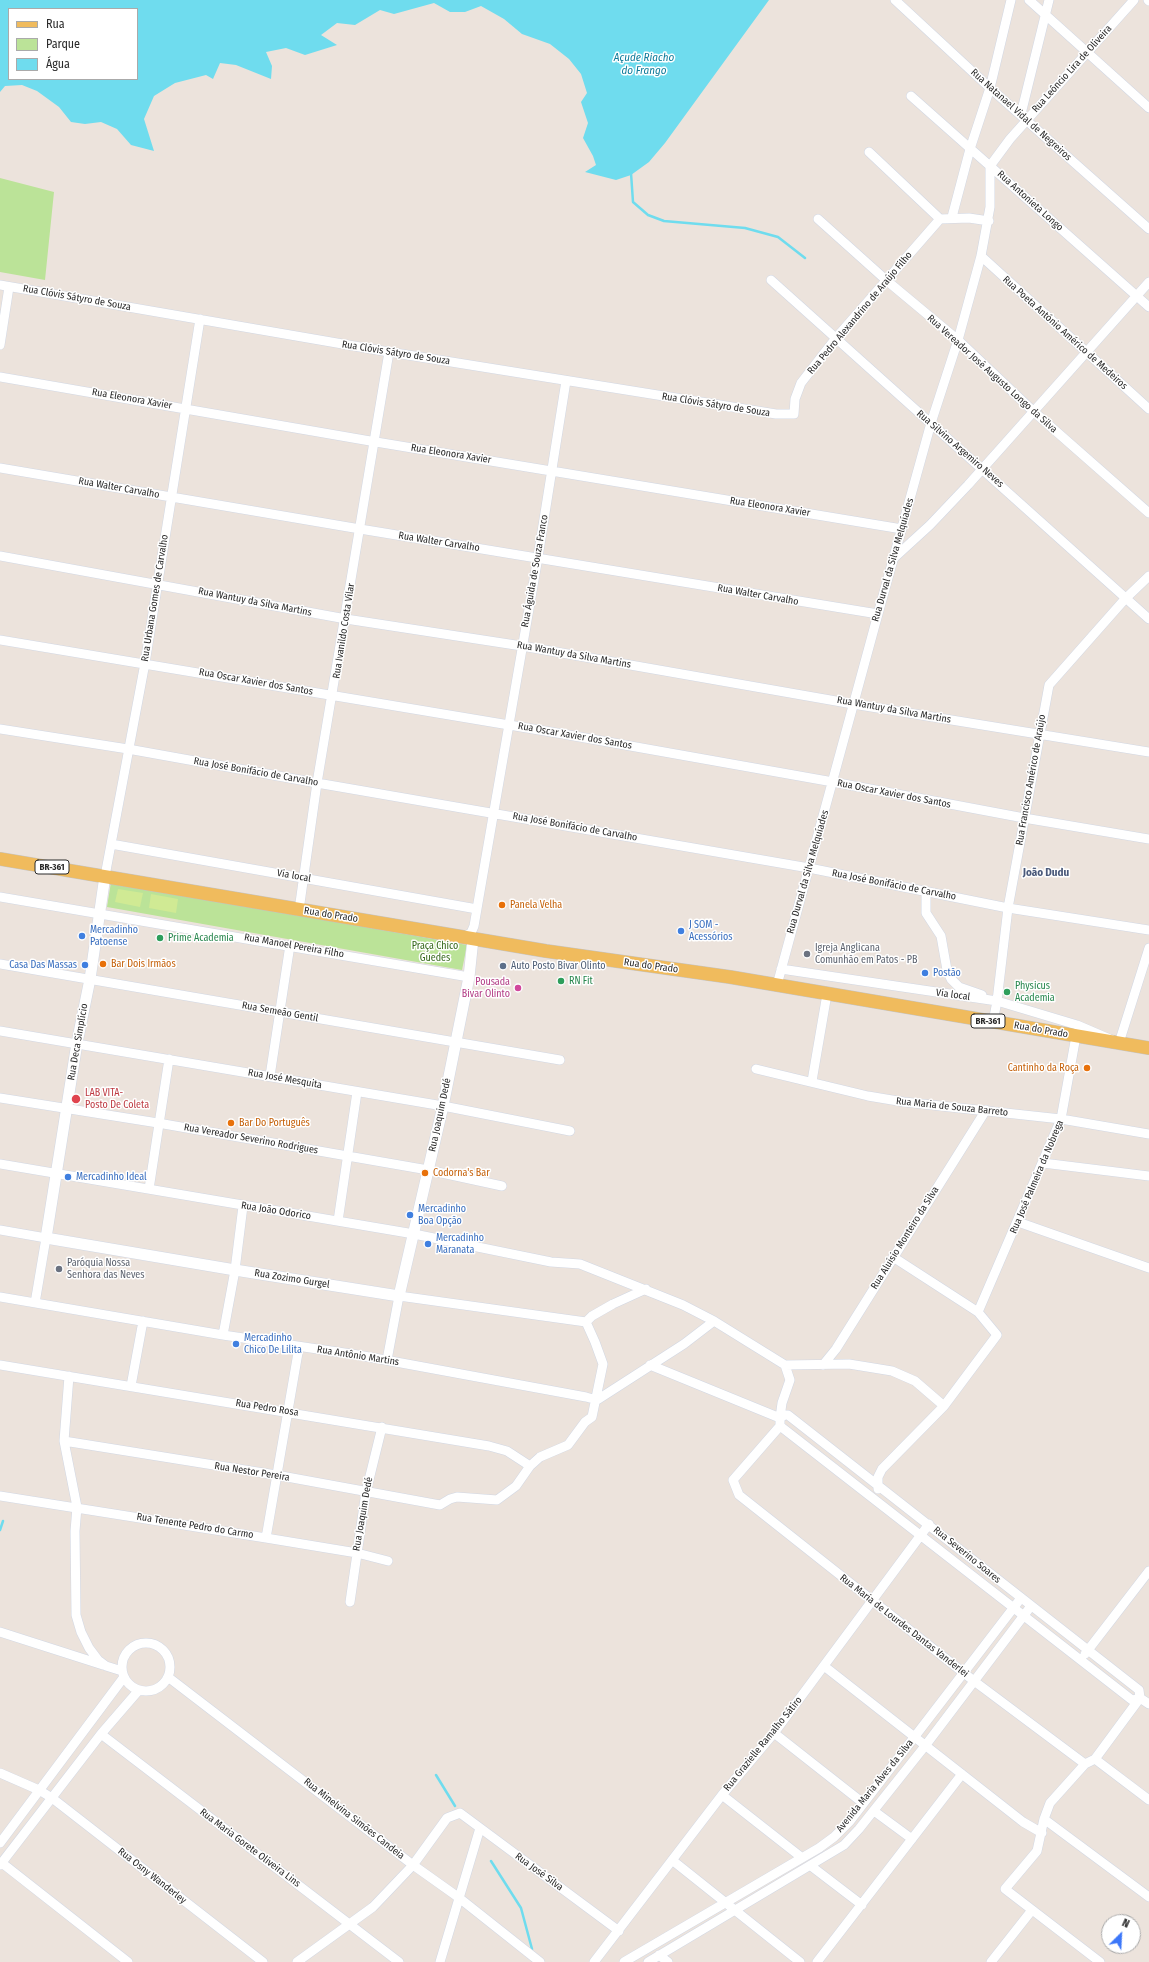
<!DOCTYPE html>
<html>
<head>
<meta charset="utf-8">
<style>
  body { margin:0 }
  #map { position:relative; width:1149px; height:1962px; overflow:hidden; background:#ece3dc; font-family:"Fira Sans Condensed",sans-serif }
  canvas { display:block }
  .legend { position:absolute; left:8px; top:8px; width:130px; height:72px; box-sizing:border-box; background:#fff; border:1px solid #aaa; margin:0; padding:5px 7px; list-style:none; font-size:12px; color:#2a2a2a }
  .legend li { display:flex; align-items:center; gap:8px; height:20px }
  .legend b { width:20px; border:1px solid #aaa }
  .north { position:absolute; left:1101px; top:1914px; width:40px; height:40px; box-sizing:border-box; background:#fff; border:1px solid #aaa; border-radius:50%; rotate:24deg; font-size:11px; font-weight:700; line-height:16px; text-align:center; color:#2a2a2a }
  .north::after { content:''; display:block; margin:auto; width:14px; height:18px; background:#3c77f9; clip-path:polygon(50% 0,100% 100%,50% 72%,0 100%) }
</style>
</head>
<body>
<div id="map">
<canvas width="1149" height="1962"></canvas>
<ul class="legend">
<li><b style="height:5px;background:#f0bb5d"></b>Rua</li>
<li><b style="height:11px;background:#bbe398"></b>Parque</li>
<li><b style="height:11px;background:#6fdcee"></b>Água</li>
</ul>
<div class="north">N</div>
</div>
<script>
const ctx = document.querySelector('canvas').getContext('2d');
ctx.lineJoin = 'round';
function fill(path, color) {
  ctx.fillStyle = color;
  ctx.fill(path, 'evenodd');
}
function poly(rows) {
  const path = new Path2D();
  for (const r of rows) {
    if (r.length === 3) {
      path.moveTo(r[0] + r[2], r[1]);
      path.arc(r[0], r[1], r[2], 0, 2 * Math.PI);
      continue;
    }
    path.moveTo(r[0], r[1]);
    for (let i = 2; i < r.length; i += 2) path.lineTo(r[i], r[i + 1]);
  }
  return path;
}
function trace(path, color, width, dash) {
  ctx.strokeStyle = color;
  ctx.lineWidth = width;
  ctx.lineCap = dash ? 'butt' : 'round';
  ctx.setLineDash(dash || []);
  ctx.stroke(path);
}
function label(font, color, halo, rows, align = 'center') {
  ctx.font = font + ' "Fira Sans Condensed",sans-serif';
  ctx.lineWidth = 3;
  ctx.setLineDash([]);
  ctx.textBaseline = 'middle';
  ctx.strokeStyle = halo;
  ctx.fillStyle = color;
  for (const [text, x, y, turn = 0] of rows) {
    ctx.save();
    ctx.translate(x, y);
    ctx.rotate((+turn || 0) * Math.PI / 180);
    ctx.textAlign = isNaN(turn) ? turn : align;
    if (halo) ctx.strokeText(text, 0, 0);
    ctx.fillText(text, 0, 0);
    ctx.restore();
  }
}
fill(poly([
  [0,178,54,192,45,280,0,272],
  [111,882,467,945,462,970,107,907]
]), '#bbe398');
fill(poly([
  [118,889,143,893,140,907,115,902],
  [151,894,178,899,176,913,149,908]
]), '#d0ea94');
fill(poly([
  [0,0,769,0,665,143,649,162,631,175,616,180,585,172,596,165,593,156,583,138,588,123,581,102,587,93,581,74,569,59,550,44,522,34,504,19,481,6,465,12,450,12,434,3,394,14,380,10,355,25,337,23,321,35,337,45,305,55,286,48,266,52,272,66,271,79,236,65,220,63,213,79,206,75,175,83,154,96,144,119,154,151,131,145,117,129,101,122,85,124,71,122,59,107,37,91,22,85,5,86,0,92],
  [9,9,137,9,137,79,9,79]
]), '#6fdcee');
trace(poly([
  [631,173,633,202,648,215,664,221,745,228,778,237,805,258],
  [0,1530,3,1521],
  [436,1775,455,1806],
  [491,1861,521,1908,532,1949]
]), '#6fdcee', 2.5);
const minor = poly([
  [895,0,990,88,1149,229],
  [1029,0,1149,108],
  [1148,0,1149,1],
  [911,96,1149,307],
  [1021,114,1049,0],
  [869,152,940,219,969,218,989,221],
  [952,217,970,149,990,88,1011,0],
  [818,219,886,280,958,340,1033,411,1149,513],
  [981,256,1149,409],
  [771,280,1149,619],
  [0,285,389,352,776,414,794,414,795,399,801,383,836,338,940,219],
  [0,345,9,287],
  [0,377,376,442,902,529],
  [0,468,360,529,878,614],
  [0,556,346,619,522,646,853,704,1149,752],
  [895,557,930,525,968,485,1149,282],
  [0,640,563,734,833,782,1024,818,1149,839],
  [0,729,128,749,317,783,809,868,1008,908,1149,930],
  [111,844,477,909],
  [105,876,145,663,200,319],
  [926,891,926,913,941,936,947,970,951,979,959,987,982,995],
  [0,897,469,977],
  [299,910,317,783,389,352],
  [462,937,471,933,474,926,538,557,566,381],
  [0,964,560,1060],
  [781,969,997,1001,1077,1025,1119,1043,1149,948],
  [777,985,878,614,931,423,958,340,981,256,990,207,990,166,1010,139,1134,0],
  [993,1022,997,1001,1008,908,1049,685,1125,599,1149,576],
  [0,1031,443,1106,570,1131],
  [756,1069,868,1096,904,1102,1061,1119,1149,1134],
  [270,1076,290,945],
  [812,1081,827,994],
  [0,1098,158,1123,428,1170,502,1186],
  [1043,1163,1149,1176],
  [0,1164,414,1234,551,1262,580,1264,683,1305,714,1321,785,1365,849,1364,892,1371,915,1381,944,1406],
  [149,1189,169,1059],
  [338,1221,357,1092],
  [1018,1222,1149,1268],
  [0,1230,46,1238,35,1303],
  [0,1297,223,1335,358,1355,586,1397,597,1400,684,1344,714,1321],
  [978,1312,1061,1119,1076,1036],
  [586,1322,592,1316,613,1304,646,1289],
  [223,1335,235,1270,243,1206],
  [387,1360,399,1296,586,1322],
  [0,1365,489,1446,507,1451,530,1466],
  [650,1365,780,1418,782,1403,790,1380,785,1365],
  [823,1365,836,1349,986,1110],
  [69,1376,64,1441,77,1507,75,1531,76,1615,81,1632,89,1648,98,1660,106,1666,122,1671],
  [131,1386,143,1321],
  [780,1426,733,1480,739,1495,974,1681,1085,1764],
  [780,1426,780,1418,785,1415,788,1415,1139,1690,1140,1698],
  [780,1426,1132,1700,1140,1698,1149,1704],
  [64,1441,276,1475,440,1505,450,1499,457,1497,497,1500,516,1486,530,1466,540,1457,568,1445,585,1422,592,1417,603,1364,595,1342,586,1322],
  [878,1489,878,1477,882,1469,944,1406,997,1335,978,1312,893,1257],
  [0,1496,266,1538,357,1553,388,1561],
  [266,1538,299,1347],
  [350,1602,366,1492,382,1427],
  [0,1632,103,1665],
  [146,1667,24],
  [1085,1654,1149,1571],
  [824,1666,1023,1822,1042,1833],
  [168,1677,413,1865,458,1897,540,1962],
  [774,1733,863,1803],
  [101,1734,399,1962],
  [1095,1759,1149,1800],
  [0,1773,39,1790,52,1798,263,1962],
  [722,1795,801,1857],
  [874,1811,912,1839],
  [1044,1819,1149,1897],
  [0,1843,124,1677],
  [672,1860,800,1962],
  [2,1863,128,1962],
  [0,1865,101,1734,139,1690],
  [811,1866,862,1905],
  [659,1955,668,1962],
  [297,1962,373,1907,413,1865,447,1818,460,1813,619,1931],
  [440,1962,480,1828],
  [594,1962,722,1795,774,1733,929,1524],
  [624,1962,819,1848,834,1837,850,1821,1021,1598],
  [648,1962,844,1845,859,1829,925,1746,1031,1606],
  [817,1962,962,1774],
  [991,1962,1032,1910],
  [1100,1962,1005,1889,1037,1851,1044,1819,1050,1803,1085,1764,1095,1759,1140,1698]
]);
const tertiary = poly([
  [105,876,90,979,77,1043,46,1238,235,1270,399,1296,443,1106,469,977,473,939]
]);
const primary = poly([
  [0,859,546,951,730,977,1149,1048]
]);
trace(minor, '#d1d7e3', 10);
trace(tertiary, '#d1d7e3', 12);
trace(primary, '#c3c3c3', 14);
trace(minor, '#fff', 9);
trace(tertiary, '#fff', 11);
trace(primary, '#f0bb5d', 13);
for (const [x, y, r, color] of [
  [502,905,4,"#e8710a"],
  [681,931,4,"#3f7fe0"],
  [82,936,4,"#3f7fe0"],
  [160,938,4,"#2e9e5b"],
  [807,954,4,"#6b7280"],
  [103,964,4,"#e8710a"],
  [85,965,4,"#3f7fe0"],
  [503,966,4,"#5c6f8a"],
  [925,973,4,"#3f7fe0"],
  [561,981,4,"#2e9e5b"],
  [518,988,4,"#d1479c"],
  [1007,992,4,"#2e9e5b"],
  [1087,1068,4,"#e8710a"],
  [76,1099,5,"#e0444e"],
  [231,1123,4,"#e8710a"],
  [425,1173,4,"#e8710a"],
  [68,1177,4,"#3f7fe0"],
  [410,1215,4,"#3f7fe0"],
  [428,1244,4,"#3f7fe0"],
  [59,1269,4,"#6b7280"],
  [236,1344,4,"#3f7fe0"]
]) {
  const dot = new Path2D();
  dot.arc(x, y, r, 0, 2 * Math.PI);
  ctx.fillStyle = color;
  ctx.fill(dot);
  trace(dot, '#fff', 1.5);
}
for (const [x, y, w] of [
  [52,867,34],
  [988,1021,34]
]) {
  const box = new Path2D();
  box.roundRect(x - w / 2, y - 7, w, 14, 3);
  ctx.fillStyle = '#fff';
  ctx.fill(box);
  trace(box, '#2a2a2a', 1);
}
label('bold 9px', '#2a2a2a', null, [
  ["BR-361",52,867],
  ["BR-361",988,1021]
]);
label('10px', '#2a2a2a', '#fff', [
  ["Rua Leôncio Lira de Oliveira",1072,69,-48],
  ["Rua Natanael Vidal de Negreiros",1021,115,42],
  ["Rua Antonieta Longo",1030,201,42],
  ["Rua Clóvis Sátyro de Souza",77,298,10],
  ["Rua Pedro Alexandrino de Araújo Filho",860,313,-50],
  ["Rua Poeta António Américo de Medeiros",1065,333,42],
  ["Rua Clóvis Sátyro de Souza",396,353,9],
  ["Rua Vereador José Augusto Longo da Silva",992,374,42],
  ["Rua Eleonora Xavier",132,399,10],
  ["Rua Clóvis Sátyro de Souza",716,405,9],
  ["Rua Silvino Argemiro Neves",960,449,41],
  ["Rua Eleonora Xavier",451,454,9],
  ["Rua Walter Carvalho",119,488,10],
  ["Rua Eleonora Xavier",770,507,9],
  ["Rua Walter Carvalho",439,542,9],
  ["Rua Durval da Silva Melquíades",893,560,-74],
  ["Rua Águida de Souza Franco",535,571,-80],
  ["Rua Walter Carvalho",758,595,10],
  ["Rua Urbana Gomes de Carvalho",155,598,-81],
  ["Rua Wantuy da Silva Martins",255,602,11],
  ["Rua Ivanildo Costa Vilar",344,631,-81],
  ["Rua Wantuy da Silva Martins",574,655,10],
  ["Rua Oscar Xavier dos Santos",256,682,10],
  ["Rua Wantuy da Silva Martins",894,710,10],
  ["Rua Oscar Xavier dos Santos",575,736,10],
  ["Rua José Bonifácio de Carvalho",256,772,10],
  ["Rua Francisco Américo de Araújo",1031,780,-80],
  ["Rua Oscar Xavier dos Santos",894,794,11],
  ["Rua José Bonifácio de Carvalho",575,827,10],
  ["Rua Durval da Silva Melquíades",808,872,-74],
  ["Via local",294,876,10],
  ["Rua José Bonifácio de Carvalho",894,885,11],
  ["Rua do Prado",331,915,9],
  ["Rua Manoel Pereira Filho",294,946,10],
  ["Rua do Prado",651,966,8],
  ["Via local",953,995,8],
  ["Rua Semeão Gentil",280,1012,10],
  ["Rua do Prado",1041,1030,10],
  ["Rua Deca Simplício",78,1042,-80],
  ["Rua José Mesquita",285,1079,10],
  ["Rua Maria de Souza Barreto",952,1107,6],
  ["Rua Joaquim Dedé",440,1115,-78],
  ["Rua Vereador Severino Rodrigues",251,1139,10],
  ["Rua José Palmeira da Nobrega",1037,1177,-67],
  ["Rua João Odorico",276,1211,9],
  ["Rua Aluísio Monteiro da Silva",905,1238,-58],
  ["Rua Zozimo Gurgel",292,1279,9],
  ["Rua Antônio Martins",358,1356,9],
  ["Rua Pedro Rosa",267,1408,9],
  ["Rua Nestor Pereira",252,1472,9],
  ["Rua Joaquim Dedé",363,1514,-80],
  ["Rua Tenente Pedro do Carmo",195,1526,9],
  ["Rua Severino Soares",967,1555,39],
  ["Rua Maria de Lourdes Dantas Vanderlei",904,1626,38],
  ["Rua Grazielle Ramalho Sátiro",763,1744,-51],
  ["Avenida Maria Alves da Silva",875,1786,-51],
  ["Rua Minelvina Simões Candeia",354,1819,38],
  ["Rua Maria Gorete Oliveira Lins",250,1848,37],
  ["Rua José Silva",539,1872,36],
  ["Rua Osny Wanderley",152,1876,38]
]);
label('10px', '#c56008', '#fff', [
  ["Panela Velha",510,905],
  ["Bar Dois Irmãos",111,964],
  ["Cantinho da Roça",1079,1068,"right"],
  ["Bar Do Português",239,1123],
  ["Codorna's Bar",433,1173]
], 'left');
label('10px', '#366cbe', '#fff', [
  ["J SOM -",689,925],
  ["Acessórios",689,937],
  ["Mercadinho",90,930],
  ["Patoense",90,942],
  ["Casa Das Massas",77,965,"right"],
  ["Postão",933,973],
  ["Mercadinho Ideal",76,1177],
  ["Mercadinho",418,1209],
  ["Boa Opção",418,1221],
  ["Mercadinho",436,1238],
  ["Maranata",436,1250],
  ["Mercadinho",244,1338],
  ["Chico De Lilita",244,1350]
], 'left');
label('10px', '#27864d', '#fff', [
  ["Prime Academia",168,938],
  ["RN Fit",569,981],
  ["Physicus",1015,986],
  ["Academia",1015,998]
], 'left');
label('10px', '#34671a', '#fff', [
  ["Praça Chico",435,946],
  ["Guedes",435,958]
]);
label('10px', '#5b616d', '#fff', [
  ["Igreja Anglicana",815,948],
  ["Comunhão em Patos - PB",815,960],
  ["Paróquia Nossa",67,1263],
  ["Senhora das Neves",67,1275]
], 'left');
label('10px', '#4e5e75', '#fff', [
  ["Auto Posto Bivar Olinto",511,966]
], 'left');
label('10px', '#b23c85', '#fff', [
  ["Pousada",510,982],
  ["Bivar Olinto",510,994]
], 'right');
label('10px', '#be3a42', '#fff', [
  ["LAB VITA-",85,1093],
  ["Posto De Coleta",85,1105]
], 'left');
label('italic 11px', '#0e7b9a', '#fff', [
  ["Açude Riacho",644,58],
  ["do Frango",644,71]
]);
label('bold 11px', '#4a597a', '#fff', [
  ["João Dudu",1046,873]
]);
</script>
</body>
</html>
